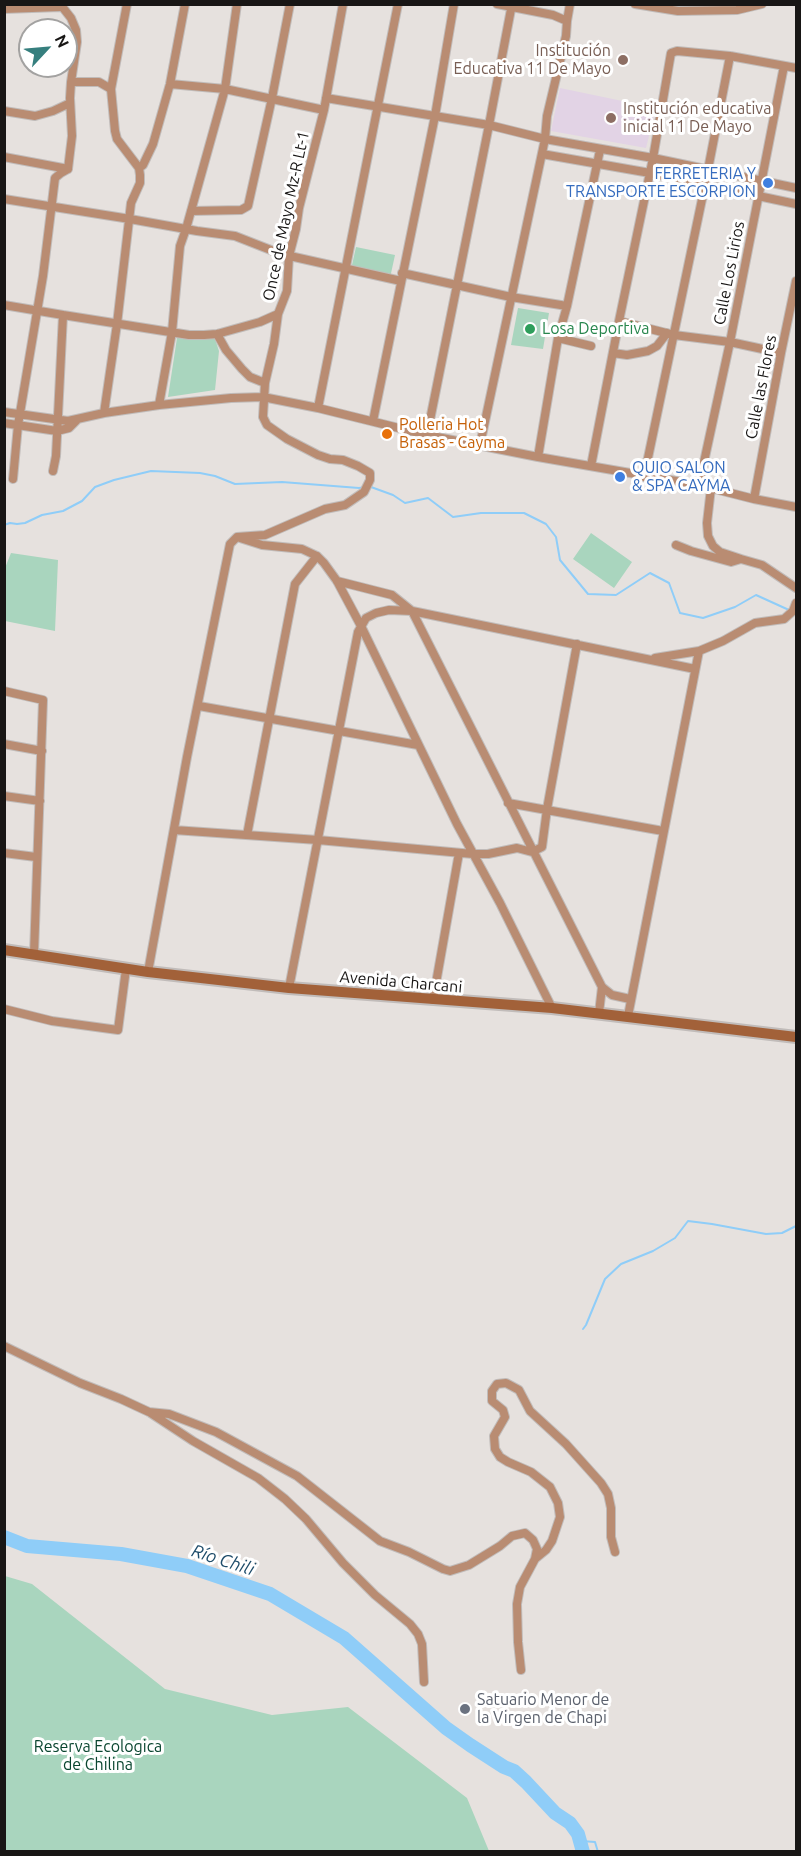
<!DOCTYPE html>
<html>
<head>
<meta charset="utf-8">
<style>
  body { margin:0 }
  #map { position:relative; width:801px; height:1856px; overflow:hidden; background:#e6e1de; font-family:Ubuntu,sans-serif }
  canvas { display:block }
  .frame { position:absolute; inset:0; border:6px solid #181615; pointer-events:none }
  .north { position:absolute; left:18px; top:18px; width:60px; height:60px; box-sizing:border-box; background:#fff; border:2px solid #a3a2a1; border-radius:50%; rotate:64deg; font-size:16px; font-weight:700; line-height:24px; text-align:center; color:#181615 }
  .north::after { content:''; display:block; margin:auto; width:21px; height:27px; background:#367f7e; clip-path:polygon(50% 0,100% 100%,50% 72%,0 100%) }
</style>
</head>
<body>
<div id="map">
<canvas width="801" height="1856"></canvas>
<div class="frame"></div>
<div class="north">N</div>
</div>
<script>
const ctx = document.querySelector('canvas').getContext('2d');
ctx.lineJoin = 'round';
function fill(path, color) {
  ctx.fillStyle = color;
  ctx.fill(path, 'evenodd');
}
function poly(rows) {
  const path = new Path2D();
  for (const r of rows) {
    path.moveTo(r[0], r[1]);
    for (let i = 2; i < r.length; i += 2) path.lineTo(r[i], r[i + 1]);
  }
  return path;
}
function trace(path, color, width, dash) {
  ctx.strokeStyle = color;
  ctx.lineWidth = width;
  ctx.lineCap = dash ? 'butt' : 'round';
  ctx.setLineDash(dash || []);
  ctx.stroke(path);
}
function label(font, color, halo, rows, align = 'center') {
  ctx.font = font + ' Ubuntu,sans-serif';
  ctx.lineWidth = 6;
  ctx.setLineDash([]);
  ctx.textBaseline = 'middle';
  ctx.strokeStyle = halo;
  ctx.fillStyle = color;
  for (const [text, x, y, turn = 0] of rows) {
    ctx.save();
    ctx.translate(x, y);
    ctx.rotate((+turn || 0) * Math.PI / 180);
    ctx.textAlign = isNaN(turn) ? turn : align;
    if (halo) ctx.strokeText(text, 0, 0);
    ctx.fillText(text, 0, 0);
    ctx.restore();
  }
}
fill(poly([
  [560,88,656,108,646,148,551,131]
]), '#e2d3e5');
fill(poly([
  [356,247,395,255,390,278,350,274],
  [518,308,549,313,543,349,511,345],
  [177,338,215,339,219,351,215,390,168,397],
  [591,533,632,562,614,588,573,559],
  [11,553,58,560,55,631,5,621,5,568],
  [5,1576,32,1584,165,1689,272,1715,348,1707,467,1798,489,1851,5,1851]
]), '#a9d5be');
trace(poly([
  [371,487,393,495,405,503,428,498,453,517,481,513,524,513,546,524,556,537,560,560,588,594,616,595,650,573,669,583,680,613,703,618,735,607,756,595,789,610],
  [4,525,10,523,17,524,25,523,42,515,63,511,82,501,95,487,114,480,151,471,200,473,215,476,235,484,282,482,359,488,365,487],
  [583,1329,586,1325,605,1279,621,1264,653,1251,675,1238,688,1221,712,1224,766,1234,782,1233,796,1226],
  [581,1841,595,1842,598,1852]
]), '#8fcdf8', 2);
trace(poly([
  [4,1537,27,1546,121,1554,187,1566,270,1594,344,1638,446,1728,470,1745,504,1767,514,1771,526,1782,555,1813,570,1823,578,1834,583,1852]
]), '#8fcdf8', 14);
const minor = poly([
  [60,4,71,18,76,30,77,42,71,82,70,98,72,136,68,169],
  [635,4,678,11,737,10,762,4],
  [4,9,60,7],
  [567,21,570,4],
  [71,82,99,82,111,89,115,131,117,139,139,168,140,175,140,183,131,203,117,324,104,413],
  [170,84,225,89,324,110],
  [111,89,127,4],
  [326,98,489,125,545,139,653,158,796,188],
  [4,111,35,116,53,111,70,103],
  [542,154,650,173,796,204],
  [4,157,68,169],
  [139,168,143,165,153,144,170,84,185,4],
  [4,199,130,219,197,231,235,236,281,254,401,281],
  [191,211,241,210,248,206,272,98,290,4],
  [402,273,511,297,567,306],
  [4,305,63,315,56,456,53,471],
  [63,315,189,335,204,335,217,334,260,322,278,314],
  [619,321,674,335,730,342,781,353],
  [217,334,226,350,242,369,250,377,265,383],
  [558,338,591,346],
  [613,353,627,355,648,351,657,346,667,333],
  [159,405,172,332,180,246,186,229,225,89,237,4],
  [318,408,398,4],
  [4,412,68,421,104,413,159,405,231,398,263,397,318,408,427,435,538,457,699,485,754,499,796,507],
  [373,421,435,116,454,4],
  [4,423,57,431,69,428,77,420],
  [427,435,489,125,512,4],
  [480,445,545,139,547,116,566,36,567,21,553,15,497,4],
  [538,457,558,338,567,306,600,150],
  [591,466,619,321,653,158,671,53,677,51,730,56,796,68],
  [644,477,705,185,730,56],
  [13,479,18,425,43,276,55,178,61,173,68,169],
  [699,485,730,342,784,66],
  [711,488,707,523,708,536,713,546,720,552,741,559],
  [754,499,781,353,796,281],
  [240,538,262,545,302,549,317,556,324,563,337,581,361,626,457,824,500,903,552,1008],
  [676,545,691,551,731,562,741,559,762,565,796,588],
  [337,581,392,595,412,611,602,987,612,995,630,999],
  [655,658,699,651,723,641,755,623,784,619,793,611,796,603],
  [4,691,43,700,34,954],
  [199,706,418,745],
  [4,744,42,751],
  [4,796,40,801],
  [508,803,663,831],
  [174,830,318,840,473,854,488,854,517,848,532,852,542,847,547,809,577,644],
  [247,835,295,584,317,556],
  [4,853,36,857],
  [148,972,187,757,230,544,237,537,265,535,325,509,345,505,364,492,370,480,370,473,358,466,343,460,330,459,318,455,287,439,267,425,263,417,265,383,274,344,278,314,287,291,289,256,296,229,299,208,324,110,343,4],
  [289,988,358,632,366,618,376,613,389,610,412,611,695,669],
  [433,1000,459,853],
  [4,1009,52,1021,118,1030,126,969],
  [599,1013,602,987],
  [628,1016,699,651],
  [4,1346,80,1383,121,1399,149,1412,193,1441,258,1478,285,1499,306,1519,343,1563,375,1595,410,1624,418,1634,422,1644,424,1682],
  [149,1412,169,1414,216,1432,297,1476,380,1541,409,1552,443,1569,450,1571,469,1565,500,1546,512,1536,525,1533,533,1540,537,1549,535,1559,520,1587,517,1604,518,1642,521,1670],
  [535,1559,546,1550,552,1541,560,1517,558,1503,550,1487,531,1472,508,1462,500,1457,495,1449,494,1436,505,1417,503,1410,492,1401,492,1391,497,1384,506,1383,519,1390,530,1411,566,1444,601,1483,608,1494,611,1508,611,1537,615,1552]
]);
const secondary = poly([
  [4,950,148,972,289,988,552,1008,796,1037]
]);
trace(minor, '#c1bcba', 10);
trace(secondary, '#c1bcba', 14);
trace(minor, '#b98c72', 8);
trace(secondary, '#a26139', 10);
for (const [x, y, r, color] of [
  [623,60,6,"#8d6e63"],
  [611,118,6,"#8d6e63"],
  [768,183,6,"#3f7fe0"],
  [530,329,6,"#2e9e5b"],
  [387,434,6,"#e8710a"],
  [620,477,6,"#3f7fe0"],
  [465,1709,6,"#6b7280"]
]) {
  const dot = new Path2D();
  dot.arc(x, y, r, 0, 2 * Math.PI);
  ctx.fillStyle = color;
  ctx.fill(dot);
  trace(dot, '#fff', 2);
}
label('16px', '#785e54', '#fff', [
  ["Institución",611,51],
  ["Educativa 11 De Mayo",611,69],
  ["Institución educativa",623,109,"left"],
  ["inicial 11 De Mayo",623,127,"left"]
], 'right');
label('16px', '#366cbe', '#fff', [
  ["FERRETERIA Y",756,174],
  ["TRANSPORTE ESCORPION",756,192],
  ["QUIO SALON",632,468,"left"],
  ["& SPA CAYMA",632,486,"left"]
], 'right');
label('16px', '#181615', '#fff', [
  ["Once de Mayo Mz-R Lt-1",286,216,-78],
  ["Calle Los Lirios",729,273,-79],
  ["Calle las Flores",761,387,-79],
  ["Avenida Charcani",401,982,5]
]);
label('16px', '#27864d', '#fff', [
  ["Losa Deportiva",542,329]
], 'left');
label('16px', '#c56008', '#fff', [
  ["Polleria Hot",399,425],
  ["Brasas - Cayma",399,443]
], 'left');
label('16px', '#5b616d', '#fff', [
  ["Satuario Menor de",477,1700],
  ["la Virgen de Chapi",477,1718]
], 'left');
label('16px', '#09452f', '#fff', [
  ["Reserva Ecologica",98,1747],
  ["de Chilina",98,1765]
]);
label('italic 18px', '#1e4c6a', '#fff', [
  ["Río Chili",223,1560,18]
]);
</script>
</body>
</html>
